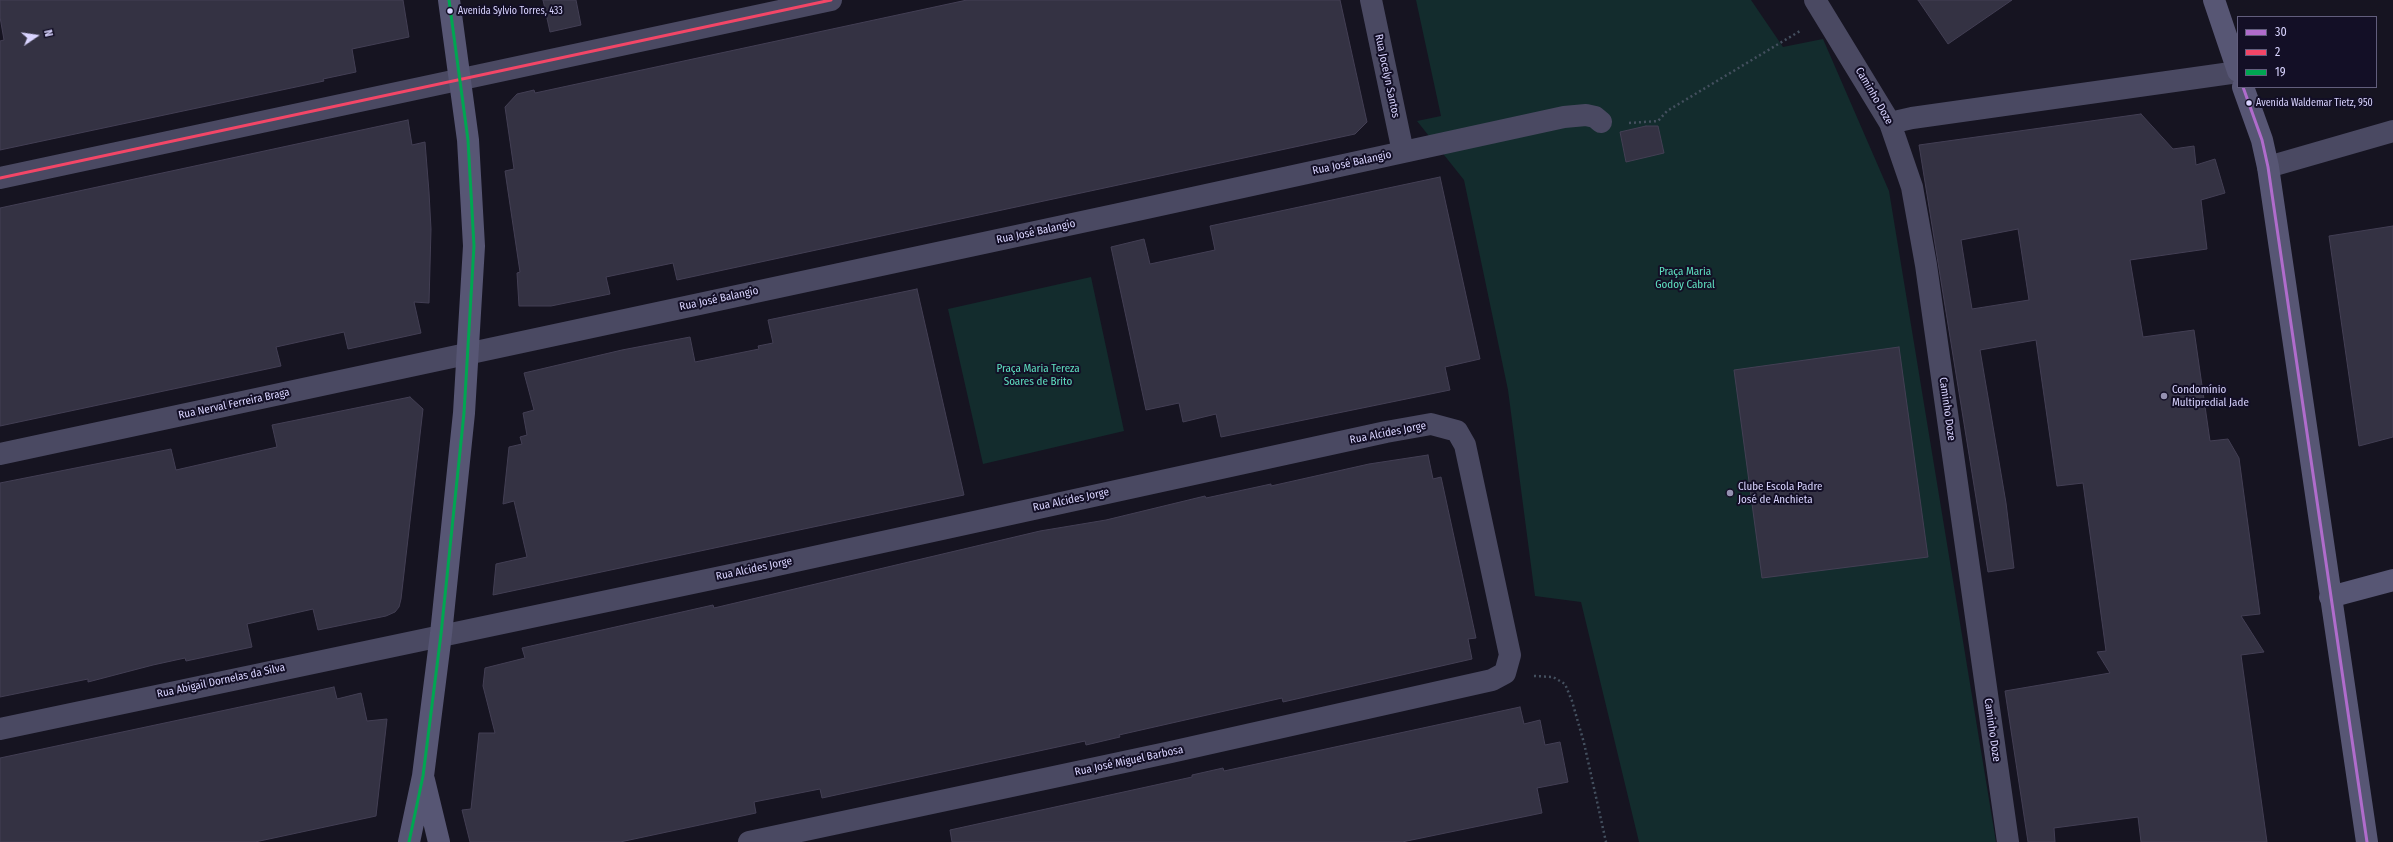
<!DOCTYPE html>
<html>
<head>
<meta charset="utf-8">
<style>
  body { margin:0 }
  #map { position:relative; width:2393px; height:842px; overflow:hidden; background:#161421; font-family:"Fira Sans Condensed",sans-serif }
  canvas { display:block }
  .legend { position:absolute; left:2237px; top:16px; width:140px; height:72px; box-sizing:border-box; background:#130f26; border:1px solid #625e7d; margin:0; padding:5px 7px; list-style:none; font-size:12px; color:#d9d4ff }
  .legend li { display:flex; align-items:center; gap:8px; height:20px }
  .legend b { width:20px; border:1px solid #625e7d }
  .north { position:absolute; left:16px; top:16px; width:40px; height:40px; -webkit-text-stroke:3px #130f26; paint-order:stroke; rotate:77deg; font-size:11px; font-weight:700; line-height:16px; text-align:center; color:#d9d4ff }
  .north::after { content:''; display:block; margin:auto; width:14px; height:18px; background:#d9d4ff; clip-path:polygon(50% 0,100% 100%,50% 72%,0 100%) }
</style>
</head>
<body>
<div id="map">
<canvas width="2393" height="842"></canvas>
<ul class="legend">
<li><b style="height:5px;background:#b06ccc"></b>30</li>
<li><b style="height:5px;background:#f34667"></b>2</li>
<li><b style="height:5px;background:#00a651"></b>19</li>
</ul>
<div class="north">N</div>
</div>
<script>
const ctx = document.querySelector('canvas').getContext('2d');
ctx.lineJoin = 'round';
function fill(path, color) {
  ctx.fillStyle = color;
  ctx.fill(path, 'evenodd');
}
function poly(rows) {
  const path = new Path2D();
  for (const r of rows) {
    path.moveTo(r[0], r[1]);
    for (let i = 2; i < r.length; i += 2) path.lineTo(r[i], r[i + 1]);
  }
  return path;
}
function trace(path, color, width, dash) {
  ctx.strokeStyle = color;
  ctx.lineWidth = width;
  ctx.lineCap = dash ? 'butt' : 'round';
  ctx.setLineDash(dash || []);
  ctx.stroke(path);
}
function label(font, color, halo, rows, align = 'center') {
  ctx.font = font + ' "Fira Sans Condensed",sans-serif';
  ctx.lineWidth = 4;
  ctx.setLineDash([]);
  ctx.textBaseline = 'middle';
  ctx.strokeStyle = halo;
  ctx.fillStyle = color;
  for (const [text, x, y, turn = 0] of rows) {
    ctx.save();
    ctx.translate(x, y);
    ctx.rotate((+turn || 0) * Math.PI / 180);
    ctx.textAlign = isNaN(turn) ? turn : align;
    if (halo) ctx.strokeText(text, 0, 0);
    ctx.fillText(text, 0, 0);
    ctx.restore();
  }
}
fill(poly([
  [1416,0,1751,0,1783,47,1823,39,1889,191,1996,842,1639,842,1581,602,1535,596,1508,390,1464,180,1417,121,1441,116],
  [1091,277,1124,431,983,464,948,309]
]), '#132c2d');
const building = poly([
  [0,0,403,0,409,37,352,49,356,72,323,79,324,81,0,150,0,41,4,40,0,17,0,0],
  [543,0,576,0,581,25,550,32,543,0],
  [967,0,1340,0,1367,122,1355,134,677,280,673,263,606,277,610,294,551,306,519,306,517,273,520,272,505,171,514,169,505,107,517,94,534,90,535,93,967,0],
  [1918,0,2012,0,1948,44,1918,0],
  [2141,114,2173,149,2194,146,2196,165,2215,159,2225,193,2201,200,2207,249,2130,260,2143,337,2194,330,2210,441,2228,439,2239,458,2260,614,2241,616,2264,652,2241,655,2267,842,2141,842,2138,817,2054,828,2055,842,2028,842,2005,691,2110,673,2097,652,2106,651,2083,483,2057,486,2036,340,1980,350,2006,503,2014,568,1988,572,1919,145,2141,114],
  [2018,229,2029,300,1972,309,1961,240,2018,229],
  [408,120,412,145,425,142,429,192,431,229,429,303,414,302,421,333,348,349,344,332,276,347,281,366,0,426,0,208,408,120],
  [1646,126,1658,126,1664,153,1626,162,1620,132,1646,126],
  [1440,177,1480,359,1445,367,1450,390,1221,437,1216,414,1183,422,1179,403,1146,410,1111,247,1144,239,1150,264,1215,250,1210,226,1440,177],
  [2393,226,2393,437,2359,446,2329,236,2393,226],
  [917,289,964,495,493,595,496,564,527,557,514,501,503,504,509,447,522,444,520,437,527,435,523,413,534,410,524,373,622,350,690,337,695,362,759,349,758,346,773,343,768,320,917,289],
  [1899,347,1928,557,1762,578,1734,370,1899,347],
  [410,397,423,409,401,599,399,607,395,612,386,616,318,630,313,609,247,624,252,647,186,661,185,658,153,665,88,682,88,679,0,697,0,483,171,449,176,470,277,447,272,425,410,397],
  [1428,455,1433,479,1441,477,1476,638,1468,639,1472,659,1283,702,1282,698,1119,735,1120,737,1086,745,1085,741,822,798,820,789,754,802,756,813,620,842,470,842,462,810,471,809,479,733,495,733,483,686,485,668,525,658,522,648,713,605,714,608,1040,531,1106,520,1205,496,1206,498,1271,484,1271,486,1369,464,1428,455],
  [334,687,337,699,361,693,367,721,387,719,376,816,255,842,0,842,0,758,334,687],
  [1520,707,1524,724,1540,720,1545,745,1560,742,1568,782,1537,788,1542,813,1402,842,952,842,950,830,1192,777,1192,775,1223,768,1224,771,1520,707]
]);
fill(building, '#343243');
trace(building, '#433f54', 1);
trace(poly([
  [1629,123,1658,121,1667,111,1800,31],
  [1534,676,1553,677,1565,684,1572,701,1584,743,1606,842]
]), '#44505f', 2.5, [2, 3]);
trace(poly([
  [1371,0,1403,152],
  [1815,0,1890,123,1912,187,1926,265,2008,842],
  [1890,123,1912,118,2238,72],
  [2268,167,2393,131],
  [0,178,831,0],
  [0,454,1119,214,1564,117,1586,115,1595,117,1601,122],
  [0,729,759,569,1386,432,1431,424,1457,431,1465,445,1510,655,1505,673,1492,680,1171,752,749,842]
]), '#4a4962', 22);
trace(poly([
  [2214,0,2238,71],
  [2243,87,2262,140,2268,167,2367,842],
  [2330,597,2393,580],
  [424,780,439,842],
  [409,842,423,776,441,634,464,413,474,246,468,140,449,0]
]), '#575674', 22);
trace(poly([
  [2243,87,2262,140,2268,167,2367,842]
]), '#b06ccc', 3);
trace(poly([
  [0,178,831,0]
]), '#f34667', 3);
trace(poly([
  [409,842,423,776,441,634,464,413,474,246,468,140,449,0]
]), '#00a651', 3);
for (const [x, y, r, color] of [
  [450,11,3.5,"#d9d4ff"],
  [2249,103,3.5,"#d9d4ff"],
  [2164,396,4,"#9591b1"],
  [1730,493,4,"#9591b1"]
]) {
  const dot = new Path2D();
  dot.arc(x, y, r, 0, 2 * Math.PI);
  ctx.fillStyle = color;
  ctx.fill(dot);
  trace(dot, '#130f26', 1.5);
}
label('10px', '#d9d4ff', '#130f26', [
  ["Avenida Sylvio Torres, 433",458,11],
  ["Avenida Waldemar Tietz, 950",2256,103]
], 'left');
label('11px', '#d9d4ff', '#130f26', [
  ["Rua Jocelyn Santos",1387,76,78],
  ["Caminho Doze",1874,96,60],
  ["Rua José Balangio",1352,163,-12],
  ["Rua José Balangio",1036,232,-12],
  ["Rua José Balangio",719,299,-12],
  ["Rua Nerval Ferreira Braga",234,404,-12],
  ["Caminho Doze",1947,409,82],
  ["Rua Alcides Jorge",1388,433,-11],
  ["Rua Alcides Jorge",1071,500,-12],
  ["Rua Alcides Jorge",754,569,-12],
  ["Rua Abigail Dornelas da Silva",221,681,-12],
  ["Caminho Doze",1992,730,82],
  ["Rua José Miguel Barbosa",1129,761,-12]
]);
label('11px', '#5fe0c0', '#130f26', [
  ["Praça Maria",1685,272],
  ["Godoy Cabral",1685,285],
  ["Praça Maria Tereza",1038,369],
  ["Soares de Brito",1038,382]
]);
label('11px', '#d9d4ff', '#130f26', [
  ["Condomínio",2172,390],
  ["Multipredial Jade",2172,403],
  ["Clube Escola Padre",1738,487],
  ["José de Anchieta",1738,500]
], 'left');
</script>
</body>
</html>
